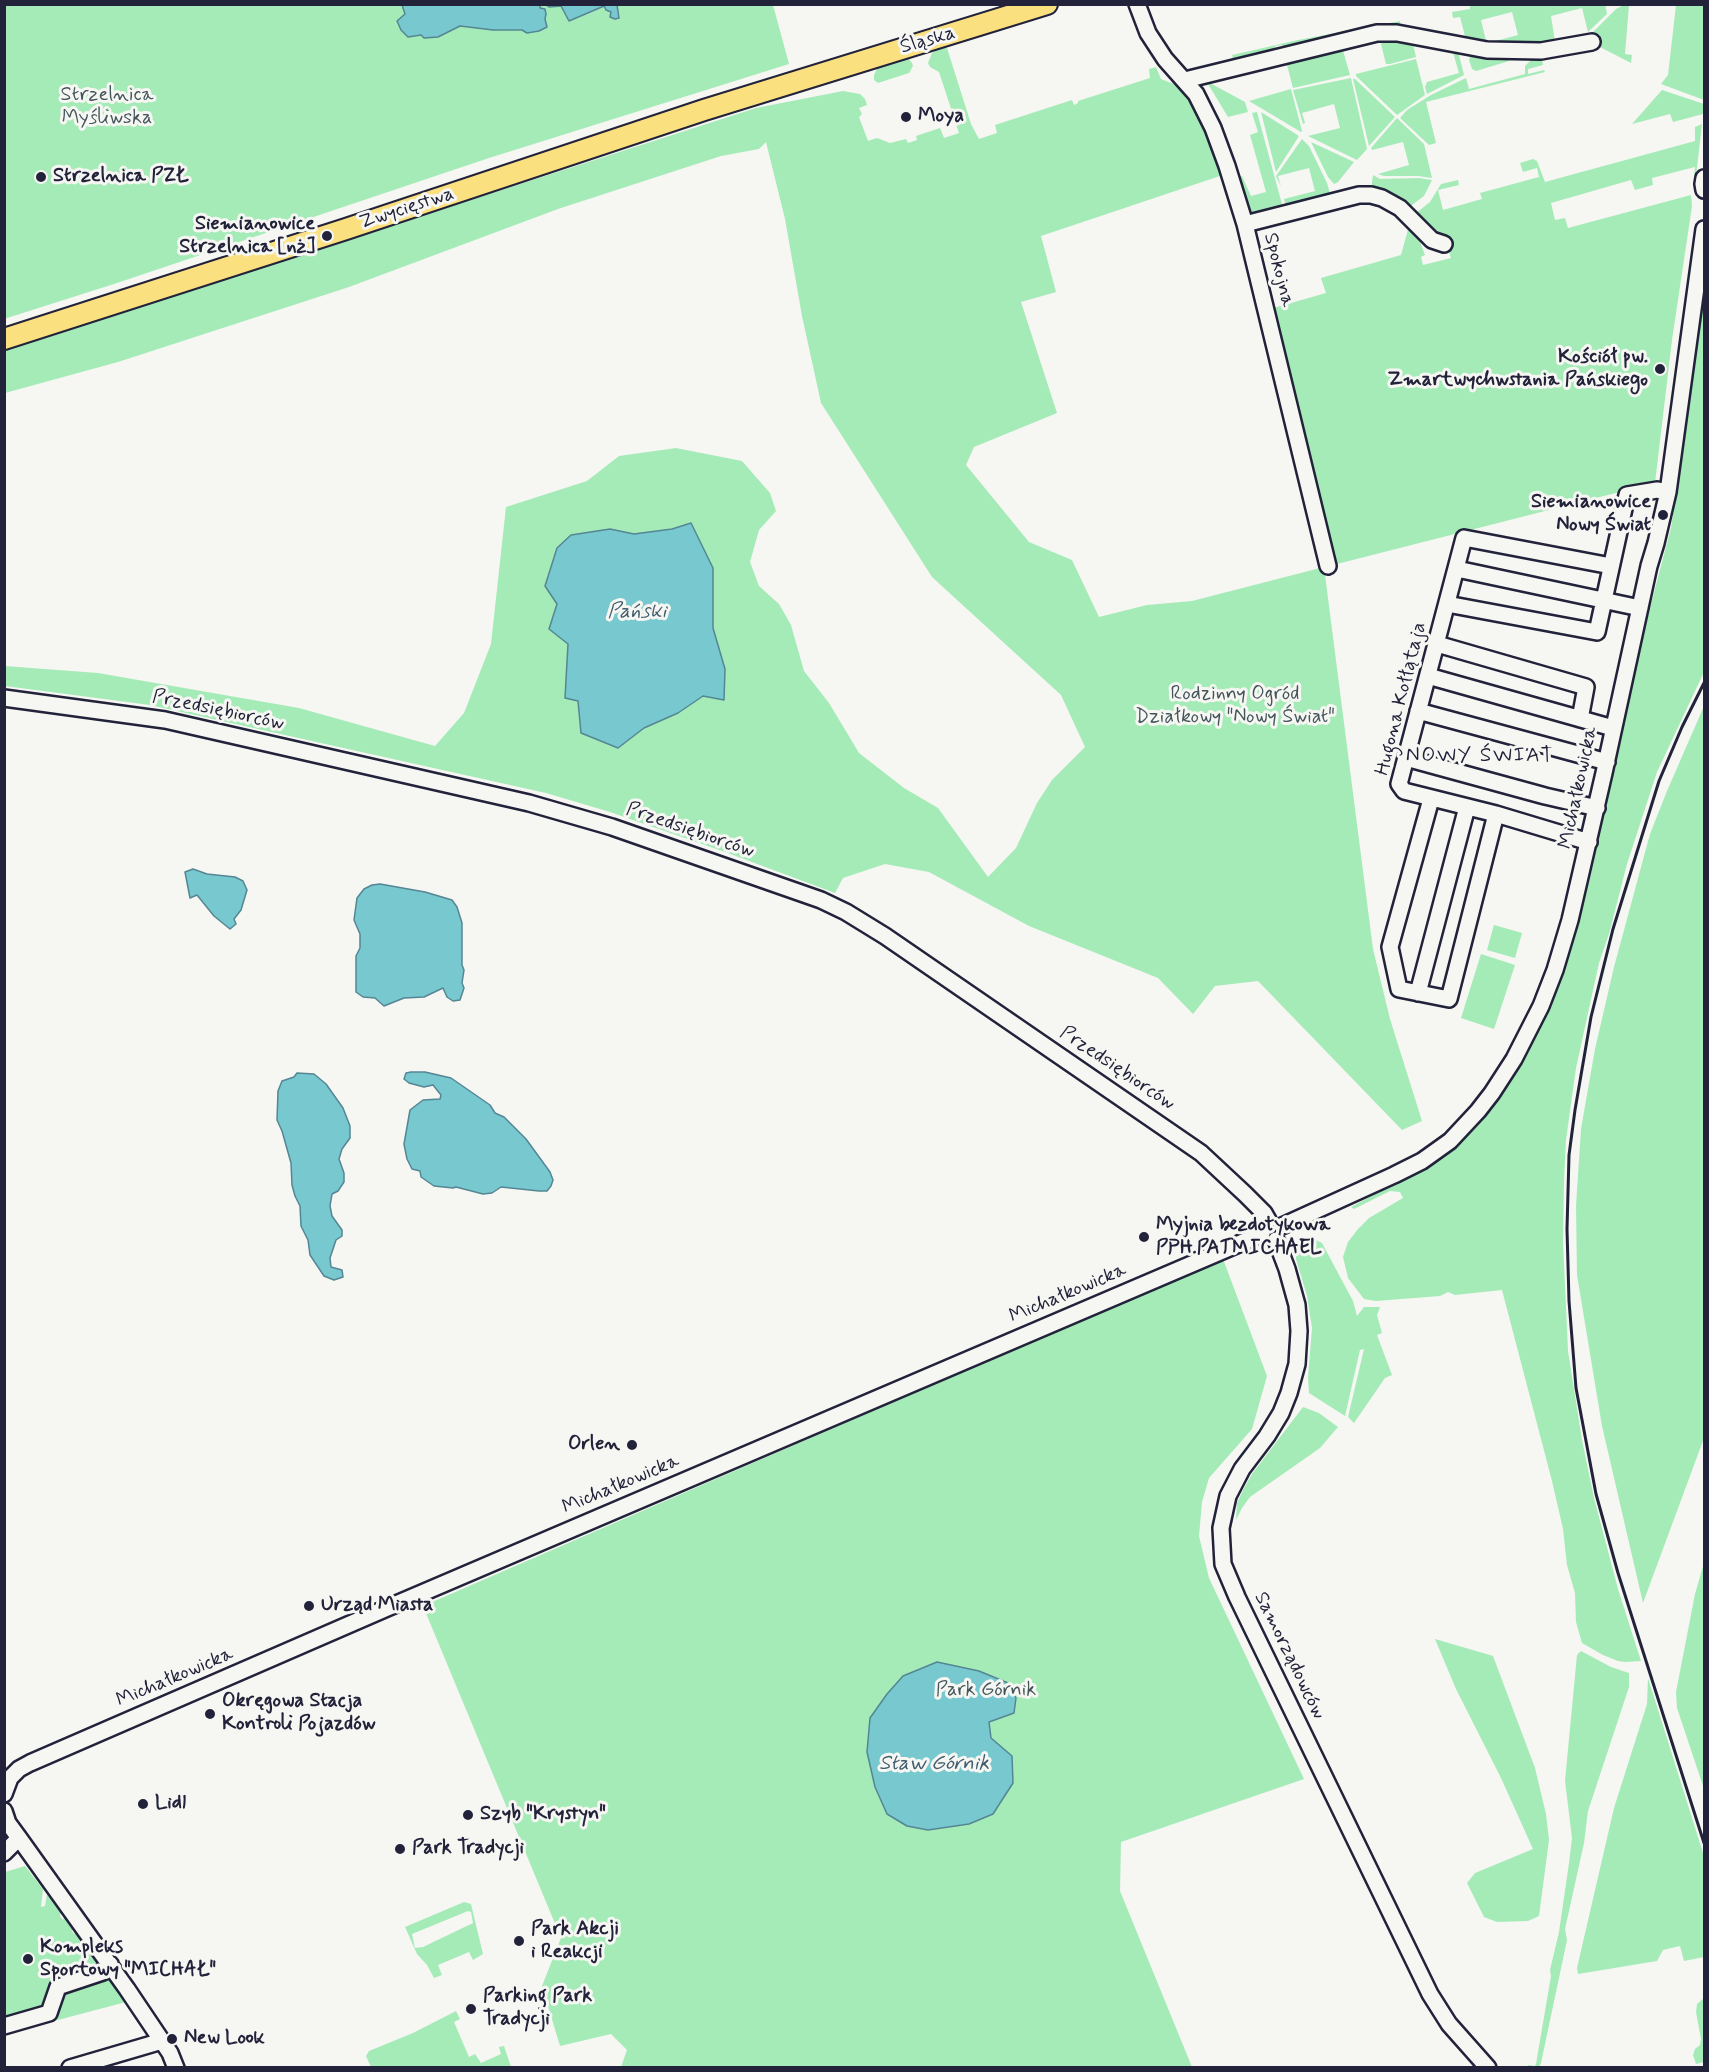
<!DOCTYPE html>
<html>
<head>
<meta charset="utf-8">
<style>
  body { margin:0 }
  #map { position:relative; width:1709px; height:2072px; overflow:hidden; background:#f6f6f2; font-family:Mynerve,sans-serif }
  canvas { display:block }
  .frame { position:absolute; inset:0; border:6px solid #22223b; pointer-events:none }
</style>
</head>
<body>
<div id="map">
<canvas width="1709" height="2072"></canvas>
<div class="frame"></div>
</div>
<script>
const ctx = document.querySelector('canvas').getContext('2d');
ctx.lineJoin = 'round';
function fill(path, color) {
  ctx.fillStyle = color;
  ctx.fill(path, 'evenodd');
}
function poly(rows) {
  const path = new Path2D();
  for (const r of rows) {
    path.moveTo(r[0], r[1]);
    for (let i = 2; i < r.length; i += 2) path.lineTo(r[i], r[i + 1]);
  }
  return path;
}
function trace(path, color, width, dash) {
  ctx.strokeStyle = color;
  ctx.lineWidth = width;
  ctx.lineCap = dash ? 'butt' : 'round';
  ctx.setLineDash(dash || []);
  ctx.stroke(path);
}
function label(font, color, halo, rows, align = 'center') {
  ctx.font = font + ' Mynerve,sans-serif';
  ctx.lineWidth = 6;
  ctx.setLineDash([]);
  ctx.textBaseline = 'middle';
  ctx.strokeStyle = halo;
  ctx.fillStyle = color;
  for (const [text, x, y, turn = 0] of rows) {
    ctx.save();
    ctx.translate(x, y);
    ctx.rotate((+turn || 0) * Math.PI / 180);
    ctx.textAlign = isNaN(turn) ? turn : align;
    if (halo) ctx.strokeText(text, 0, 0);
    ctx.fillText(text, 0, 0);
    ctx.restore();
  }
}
fill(poly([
  [1470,4,1524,4,1525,6,1536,4,1605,4,1607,14,1588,32,1582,8,1551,16,1555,42,1522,45,1488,43,1518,35,1512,12,1481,20,1487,45,1458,37,1465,36,1460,17,1453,18,1452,12,1470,9],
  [5,5,773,5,789,64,489,158,117,283,4,319],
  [1624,5,1629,5,1625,54,1632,55,1631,63,1598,46,1591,34,1616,9],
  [1676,5,1704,5,1704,100,1661,84,1668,75],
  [1400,21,1400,25,1397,27,1310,39,1311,45,1287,51,1282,45,1275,46,1274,54,1234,63,1232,55,1298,40],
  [1388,37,1412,40,1416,57,1390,64,1386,64,1380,40,1348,49,1348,46],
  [942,46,947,48,971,124,979,139,997,133,995,125,1072,100,1074,105,1078,103,1078,101,1150,78,1149,69,1156,67,1161,79,1179,86,1191,101,1208,132,1223,175,1041,236,1056,292,1021,302,1057,413,974,447,966,465,1029,542,1072,560,1099,617,1147,605,1192,601,1324,567,1373,949,1390,1019,1422,1121,1402,1130,1258,981,1215,986,1193,1014,1158,978,1029,926,929,872,885,864,843,878,835,893,725,852,610,812,546,793,150,705,5,686,5,666,98,673,299,708,435,746,464,713,491,644,506,507,587,481,619,456,676,448,742,461,770,493,776,511,759,530,750,562,759,586,779,604,791,625,804,671,829,703,859,753,904,788,938,808,988,877,1016,848,1037,803,1052,780,1085,747,1061,695,932,577,821,403,802,316,785,219,766,142,759,149,721,156,558,209,349,287,118,362,5,393,5,350,756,108,843,91,860,94,865,99,867,105,859,108,862,114,859,117,868,141,877,138,890,143,906,139,908,143,917,140,916,136,940,128,944,138,959,133,939,72,930,67,928,63,932,53],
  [691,523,713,568,713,628,725,669,703,696,678,713,644,728,618,748,578,700,565,697,568,644,549,629,557,604,610,529,634,534,672,529],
  [1342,47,1350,75,1293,88,1286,61],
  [1452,49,1458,51,1464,75,1427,94,1425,87,1427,82,1459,73],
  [1471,54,1508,57,1509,61,1476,71,1472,69,1469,60],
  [1541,54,1543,65,1528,69,1528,74,1544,70,1545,72,1426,102,1436,143,1429,145,1400,118,1407,110,1431,95,1466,78,1469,89,1525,74,1525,66,1533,58],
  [905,58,908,58,912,63,913,66,909,73,878,83,874,80,874,75,878,67],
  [1416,59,1425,95,1397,115,1356,76,1356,74],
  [1351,78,1367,149,1357,160,1308,136,1340,128,1334,104,1302,113,1305,123,1303,124,1293,90],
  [1353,79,1355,79,1395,117,1369,146],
  [1210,83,1245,102,1248,112,1228,117,1208,84],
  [1291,89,1302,131,1301,132,1249,101],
  [1662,90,1704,104,1703,114,1673,122,1670,114,1632,124],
  [1257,112,1283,208,1256,215,1249,211,1239,177,1242,176,1251,196,1266,192,1250,135,1258,132,1252,113],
  [1261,112,1299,136,1276,172],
  [1397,118,1424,144,1432,178,1418,176,1384,176,1378,174,1409,165,1403,142,1372,150,1371,148],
  [1702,124,1696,176,1694,177,1695,167,1652,178,1653,185,1635,190,1631,180,1551,203,1555,220,1565,218,1568,228,1691,195,1692,206,1672,340,1655,483,1333,565,1270,309,1326,293,1321,278,1401,255,1410,222,1415,229,1425,255,1421,257,1423,265,1451,258,1445,237,1437,238,1415,214,1430,202,1441,184,1458,180,1459,185,1438,190,1443,210,1482,199,1480,193,1539,177,1537,168,1523,172,1520,163,1533,159,1537,161,1545,182,1695,141,1695,127],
  [1302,139,1309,146,1327,183,1331,197,1286,207,1284,199,1315,191,1309,168,1278,176,1281,186,1276,176],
  [1311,142,1354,162,1338,182,1334,184,1328,177],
  [1373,175,1380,179,1419,178,1432,180,1424,196,1408,208,1371,190],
  [1704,291,1704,672,1657,772,1627,864,1609,934,1599,963,1576,1068,1566,1140,1564,1181,1563,1242,1568,1351,1582,1440,1594,1498,1618,1589,1641,1661,1625,1662,1618,1661,1603,1655,1582,1643,1576,1622,1575,1593,1567,1565,1563,1529,1552,1481,1502,1290,1455,1295,1448,1292,1440,1296,1376,1301,1364,1299,1348,1278,1343,1257,1348,1242,1358,1229,1369,1218,1403,1198,1400,1192,1390,1191,1354,1209,1351,1207,1422,1169,1508,1081,1523,1059,1534,1036,1561,972,1587,889,1593,846,1621,736,1643,634,1671,528],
  [1704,706,1704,1438,1643,1603,1602,1426,1577,1275,1576,1206,1581,1129,1595,1049,1614,967,1650,834,1667,791],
  [1494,925,1522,933,1515,958,1487,950],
  [1481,954,1515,965,1494,1029,1461,1018],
  [1308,1236,1322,1243,1353,1301,1357,1316,1364,1307,1380,1307,1377,1315,1382,1333,1377,1335,1392,1375,1385,1378,1354,1423,1348,1417,1364,1349,1360,1350,1345,1416,1309,1393,1308,1378,1312,1328,1307,1296,1296,1259,1296,1252,1300,1239],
  [1223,1259,1267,1376,1252,1429,1209,1478,1202,1502,1199,1536,1209,1578,1304,1779,1121,1842,1120,1891,1192,2067,621,2067,627,2050,611,2034,560,2046,542,1986,561,1938,423,1606],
  [1303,1407,1319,1413,1338,1427,1320,1448,1250,1497,1242,1508,1236,1520,1237,1503,1243,1490,1252,1474],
  [1704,1563,1704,1789,1677,1708,1676,1692,1695,1594],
  [1435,1639,1493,1656,1535,1768,1546,1814,1549,1840,1539,1916,1528,1921,1497,1922,1484,1917,1467,1883,1475,1873,1533,1849,1501,1778,1456,1689],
  [1581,1651,1611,1667,1629,1673,1629,1687,1588,1811,1584,1843,1565,1929,1567,1940,1541,2063,1539,2067,1527,2067,1528,2065,1535,2066,1536,2064,1551,1976,1550,1970,1559,1932,1569,1863,1572,1838,1565,1781,1577,1655],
  [1648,1678,1704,1856,1704,1957,1684,1961,1680,1946,1663,1950,1657,1961,1578,1974,1577,1968,1614,1808,1647,1704],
  [25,1866,43,1889,41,1907,45,1906,47,1894,61,1913,60,1916,63,1920,64,1917,73,1929,72,1931,74,1934,76,1933,85,1945,83,1946,89,1951,126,2002,5,2034,5,1872],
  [464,1902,471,1904,483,1954,473,1960,469,1952,438,1965,442,1975,434,1978,427,1965,417,1954,405,1927],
  [468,1911,471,1912,473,1923,423,1947,415,1948,412,1934],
  [1704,1998,1704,2062,1696,2064,1693,2055,1695,2049,1700,2045,1701,2039,1696,2012,1697,2004],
  [456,2011,460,2019,454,2022,469,2057,475,2054,481,2063,501,2054,499,2047,504,2046,511,2067,371,2067,366,2056,369,2051,413,2033]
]), '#a5ebb8');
const water = poly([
  [540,5,540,8,545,9,546,14,545,19,547,27,539,31,527,33,522,30,493,30,460,26,438,37,424,38,421,35,408,37,401,30,397,21,405,14,402,5,540,5],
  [546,5,617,5,619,18,615,19,610,17,611,12,606,10,604,6,569,21,561,6,549,7,546,5],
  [691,523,713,568,713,628,725,669,724,700,703,696,678,713,644,728,618,748,581,733,578,701,565,698,568,644,549,629,557,604,545,586,557,548,571,535,610,529,634,534,672,529,691,523],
  [193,869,207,874,235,877,243,881,247,890,241,910,234,919,236,924,230,929,214,916,197,895,190,898,185,872,193,869],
  [380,884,425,892,452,900,457,907,462,923,462,965,464,970,462,983,464,988,460,1000,453,1001,447,997,443,988,424,997,404,998,384,1006,375,998,363,997,356,992,356,956,360,948,360,934,354,920,357,898,364,889,372,885,380,884],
  [411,1072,425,1072,451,1078,490,1105,495,1113,504,1117,526,1139,550,1172,553,1180,551,1186,547,1191,539,1191,501,1187,492,1193,483,1194,456,1187,453,1188,434,1186,421,1177,420,1171,412,1169,407,1159,404,1144,410,1110,423,1100,440,1099,441,1095,433,1085,424,1087,409,1083,404,1079,406,1073,411,1072],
  [297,1073,314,1074,326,1084,343,1108,350,1126,350,1138,342,1149,339,1159,344,1173,344,1182,338,1191,332,1194,330,1206,332,1216,342,1230,342,1236,336,1240,330,1258,331,1267,342,1270,343,1277,334,1280,324,1276,310,1255,308,1240,301,1226,300,1206,295,1196,292,1185,291,1163,282,1131,277,1120,278,1091,282,1081,294,1077,297,1073],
  [937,1662,979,1671,1008,1683,1016,1698,1014,1713,989,1722,991,1738,1012,1756,1013,1783,993,1814,969,1824,928,1830,907,1826,887,1814,875,1787,867,1752,870,1718,887,1694,903,1676,937,1662]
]);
fill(water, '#77c8cf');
trace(water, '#558694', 1.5);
const minor = poly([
  [1137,4,1148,33,1165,59,1196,94,1213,128,1227,166,1245,224,1328,566],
  [1185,80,1377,33,1397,33,1487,50,1541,51,1592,42],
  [1704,178,1703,184,1704,190],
  [1245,224,1359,195,1371,195,1382,198,1400,208,1432,240,1444,244],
  [1457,569,1640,608],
  [1447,604,1597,632,1627,495,1657,490,1668,492],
  [1437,644,1586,687,1580,719],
  [1428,676,1613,728],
  [4,698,165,720,529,803,612,827,821,900,846,912,885,936,1201,1153,1245,1194,1264,1213,1268,1220],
  [1418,711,1607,762],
  [1406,758,1545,796,1597,808],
  [1431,799,1390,947,1399,989,1449,999,1496,814],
  [1589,842,1496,814,1404,791,1399,784,1464,538,1611,566],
  [1418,993,1467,807],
  [1282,1226,1394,1175,1422,1161,1450,1141,1478,1111,1492,1093,1514,1059,1541,1006,1555,970,1570,920,1604,773,1649,566,1656,543,1668,492,1704,229],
  [1276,1240,1287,1269,1297,1305,1299,1331,1297,1364,1289,1393,1281,1413,1267,1436,1242,1469,1228,1496,1221,1528,1223,1564,1237,1597,1430,1994,1449,2024,1488,2068],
  [4,1794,10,1778,19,1769,30,1763,387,1608,1262,1234],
  [4,1811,8,1823,19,1838,127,1989,170,2053,176,2068],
  [4,1853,19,1838],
  [4,2026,49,2013,58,1987,103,1972,110,1964],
  [70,2068,162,2041]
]);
const major = poly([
  [4,339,346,229,704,110,1047,4]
]);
trace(minor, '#22223b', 20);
trace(major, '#22223b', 24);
trace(minor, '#f6f6f2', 15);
trace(major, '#fbe080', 20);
trace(poly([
  [1704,683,1682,727,1659,781,1613,929,1591,1017,1575,1110,1569,1155,1567,1229,1569,1301,1576,1388,1596,1494,1618,1573,1704,1843]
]), '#22223b', 3);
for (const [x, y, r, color] of [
  [906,117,6,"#22223b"],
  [41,177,6,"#22223b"],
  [327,236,6,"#22223b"],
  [1660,369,6,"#22223b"],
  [1663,515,6,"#22223b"],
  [1144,1237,6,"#22223b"],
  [632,1445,6,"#22223b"],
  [309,1606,6,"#22223b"],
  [210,1714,6,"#22223b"],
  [143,1804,6,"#22223b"],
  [468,1815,6,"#22223b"],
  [400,1849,6,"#22223b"],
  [519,1941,6,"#22223b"],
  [28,1959,6,"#22223b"],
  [471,2009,6,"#22223b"],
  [172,2039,6,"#22223b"]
]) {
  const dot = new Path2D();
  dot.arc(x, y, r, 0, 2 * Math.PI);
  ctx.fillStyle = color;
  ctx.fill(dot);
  trace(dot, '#f6f6f2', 2);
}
label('20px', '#22223b', '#f6f6f2', [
  ["Śląska",928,41,-16],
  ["Zwycięstwa",407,209,-18],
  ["Spokojna",1278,270,76],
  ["Hugona Kołłątaja",1402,699,-76],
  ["Przedsiębiorców",218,711,12],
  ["Michałkowicka",1579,788,-78],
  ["Przedsiębiorców",690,831,19],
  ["Przedsiębiorców",1117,1069,34],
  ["Michałkowicka",1068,1294,-23],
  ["Michałkowicka",621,1485,-23],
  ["Samorządowców",1289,1656,64],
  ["Michałkowicka",175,1678,-23]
]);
label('20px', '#43545a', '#f6f6f2', [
  ["Strzelnica",107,96],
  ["Myśliwska",107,119],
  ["Rodzinny Ogród",1235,695],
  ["Działkowy \"Nowy Świat\"",1235,718],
  ["Park Górnik",986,1691]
]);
label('bold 20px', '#22223b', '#f6f6f2', [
  ["Moya",918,117],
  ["Strzelnica PZŁ",53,177],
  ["Siemianowice",315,225,"right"],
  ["Strzelnica [nż]",315,248,"right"],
  ["Kościół pw.",1648,358,"right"],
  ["Zmartwychwstania Pańskiego",1648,381,"right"],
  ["Siemianowice",1651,503,"right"],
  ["Nowy Świat",1651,526,"right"],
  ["Myjnia bezdotykowa",1156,1226],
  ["PPH.PATMICHAEL",1156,1249],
  ["Orlen",620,1445,"right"],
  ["Urząd Miasta",321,1606],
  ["Okręgowa Stacja",222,1702],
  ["Kontroli Pojazdów",222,1725],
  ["Lidl",155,1804],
  ["Szyb \"Krystyn\"",480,1815],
  ["Park Tradycji",412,1849],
  ["Park Akcji",531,1930],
  ["i Reakcji",531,1953],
  ["Kompleks",40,1948],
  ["Sportowy \"MICHAŁ\"",40,1971],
  ["Parking Park",483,1997],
  ["Tradycji",483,2020],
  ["New Look",184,2039]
], 'left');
label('italic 21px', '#405c6f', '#f6f6f2', [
  ["Pański",637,613],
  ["Staw Górnik",934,1765]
]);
ctx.letterSpacing = '1.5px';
label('21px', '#22223b', '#f6f6f2', [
  ["NOWY ŚWIAT",1480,757]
]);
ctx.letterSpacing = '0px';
</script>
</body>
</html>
